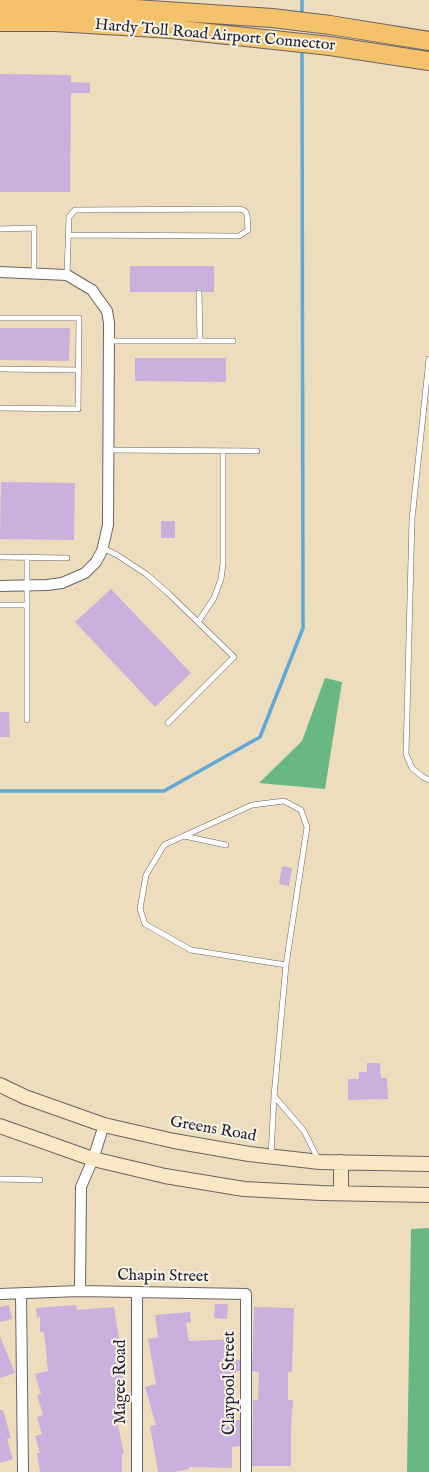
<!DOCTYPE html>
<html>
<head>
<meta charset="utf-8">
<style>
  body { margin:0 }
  canvas { display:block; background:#eeddbc }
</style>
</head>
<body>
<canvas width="429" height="1472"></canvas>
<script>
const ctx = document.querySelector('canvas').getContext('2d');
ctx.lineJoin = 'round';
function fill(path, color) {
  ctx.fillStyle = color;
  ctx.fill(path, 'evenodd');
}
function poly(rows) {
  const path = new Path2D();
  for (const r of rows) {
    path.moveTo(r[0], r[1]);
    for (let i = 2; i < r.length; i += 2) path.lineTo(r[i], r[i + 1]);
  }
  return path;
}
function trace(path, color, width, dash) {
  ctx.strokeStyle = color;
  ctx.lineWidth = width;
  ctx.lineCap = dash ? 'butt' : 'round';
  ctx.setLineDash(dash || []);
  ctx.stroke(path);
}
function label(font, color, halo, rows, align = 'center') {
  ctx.font = font + ' "IM FELL English",serif';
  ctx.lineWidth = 4;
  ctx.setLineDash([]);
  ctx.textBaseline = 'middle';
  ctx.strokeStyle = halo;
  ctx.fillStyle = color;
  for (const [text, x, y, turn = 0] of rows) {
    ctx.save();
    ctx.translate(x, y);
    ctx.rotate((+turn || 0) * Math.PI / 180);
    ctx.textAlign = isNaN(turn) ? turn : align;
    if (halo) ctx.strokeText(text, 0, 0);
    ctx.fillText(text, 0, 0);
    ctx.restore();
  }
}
fill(poly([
  [325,678,342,682,325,789,259,783,302,741],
  [429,1228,429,1472,407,1472,411,1229]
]), '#69b884');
trace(poly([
  [302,0,302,17],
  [0,791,164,791,260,737,303,628,302,49]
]), '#5fa8d7', 3.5);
fill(poly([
  [0,74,71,75,71,82,90,83,90,93,71,93,70,192,0,192],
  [130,266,214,266,214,292,203,292,199,289,195,292,130,292],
  [0,328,70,328,69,361,0,360],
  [135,358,226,358,226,382,135,381],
  [1,482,75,483,74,540,0,539],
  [161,521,175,521,175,538,161,538],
  [111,589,191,673,155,707,75,622],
  [0,712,9,712,10,737,0,737],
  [282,866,292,868,289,886,279,884],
  [367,1063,380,1063,381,1078,387,1078,388,1099,348,1100,348,1079,359,1079,359,1072,367,1072],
  [215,1304,228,1304,227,1319,214,1318],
  [9,1305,12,1319,0,1322,0,1307],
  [76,1305,77,1310,114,1307,124,1371,121,1416,116,1416,124,1454,122,1454,122,1472,40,1472,37,1453,40,1453,35,1436,42,1434,37,1417,43,1415,37,1395,41,1394,35,1374,48,1371,44,1332,40,1332,40,1317,37,1318,36,1308],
  [254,1307,294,1308,292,1372,288,1372,288,1400,293,1400,291,1427,291,1466,252,1466,253,1400,258,1400,259,1372,252,1371],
  [190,1312,191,1322,186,1323,189,1341,235,1339,236,1360,240,1360,240,1371,236,1371,234,1420,240,1420,240,1446,232,1447,232,1468,189,1467,189,1469,175,1472,158,1472,150,1426,156,1425,145,1387,156,1384,148,1339,158,1337,155,1315],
  [0,1336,15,1373,0,1378],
  [0,1410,3,1410,11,1438,7,1439,13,1459,0,1463]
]), '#c9b1de');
const lane = poly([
  [0,229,34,228,34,273],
  [67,275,69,217,75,210,240,209,245,211,247,215,248,230,239,236,69,235],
  [199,293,200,341],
  [0,318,79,318,78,409,0,408],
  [109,341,233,341],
  [429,359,412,519,406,754,412,768,423,777,429,780],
  [0,369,78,370],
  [108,450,257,451],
  [103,548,117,555,146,574,168,593,234,657,168,723],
  [0,557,67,558],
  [0,605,27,605],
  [198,622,214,598,221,579,223,564,223,451],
  [27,720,27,557],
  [184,836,226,845],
  [274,1096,304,1131,318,1159],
  [271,1156,274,1096,286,965,307,827,301,810,284,801,252,805,164,845,146,875,140,909,145,924,191,950,286,965],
  [0,1179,40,1180]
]);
const street = poly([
  [0,272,67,275,92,290,107,311,109,323,108,525,102,551,96,562,85,573,62,583,47,585,0,586],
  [80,1291,81,1187,93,1159,104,1125],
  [137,1292,137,1472],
  [0,1294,80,1291,246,1294,246,1472],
  [21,1294,23,1472]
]);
const secondary = poly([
  [0,1085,25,1097,104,1125,174,1141,249,1154,320,1162,429,1164],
  [0,1126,93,1159,165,1176,244,1189,321,1193,429,1195],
  [341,1193,341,1162]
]);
const highway = poly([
  [0,4,74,5,272,18,330,25,429,41],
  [0,22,55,22,171,29,330,46,429,61]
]);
trace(lane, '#696368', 6);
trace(street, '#696368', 12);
trace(secondary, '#696368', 16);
trace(highway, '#696368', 20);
trace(lane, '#fff', 5);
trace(street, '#fff', 10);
trace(secondary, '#fae7c3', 14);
trace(highway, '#f3c26a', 18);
label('16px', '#22223b', '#fcf5e5', [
  ["Hardy Toll Road Airport Connector",215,36,5],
  ["Greens Road",213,1130,10],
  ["Chapin Street",163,1277,1],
  ["Magee Road",122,1382,-90],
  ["Claypool Street",231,1383,-90]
]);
</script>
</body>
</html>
